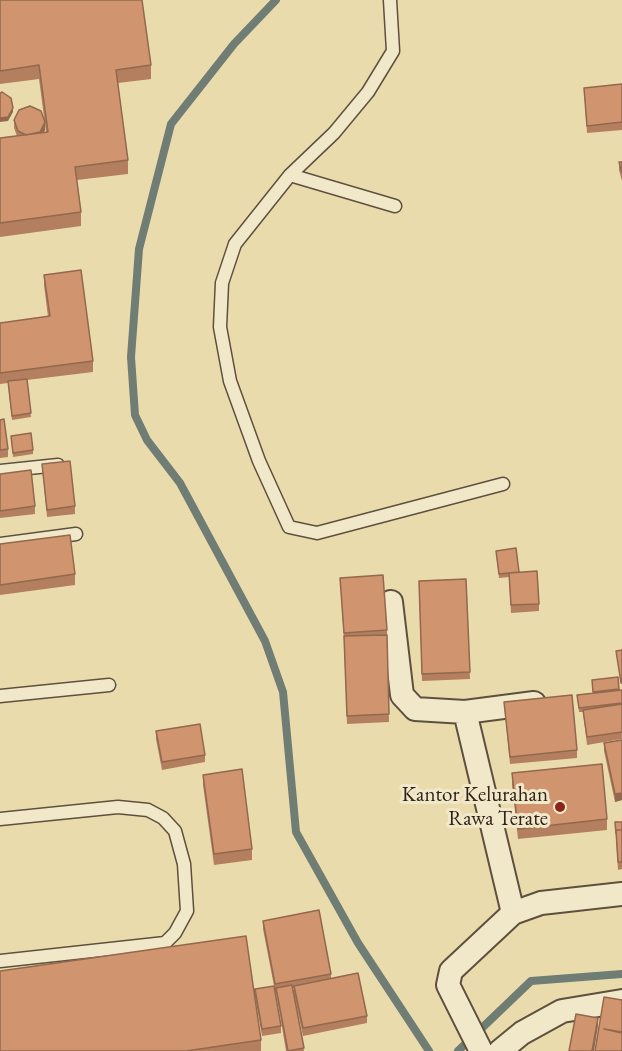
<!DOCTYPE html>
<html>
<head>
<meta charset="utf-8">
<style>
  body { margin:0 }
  canvas { display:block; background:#eadbac }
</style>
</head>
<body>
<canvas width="622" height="1051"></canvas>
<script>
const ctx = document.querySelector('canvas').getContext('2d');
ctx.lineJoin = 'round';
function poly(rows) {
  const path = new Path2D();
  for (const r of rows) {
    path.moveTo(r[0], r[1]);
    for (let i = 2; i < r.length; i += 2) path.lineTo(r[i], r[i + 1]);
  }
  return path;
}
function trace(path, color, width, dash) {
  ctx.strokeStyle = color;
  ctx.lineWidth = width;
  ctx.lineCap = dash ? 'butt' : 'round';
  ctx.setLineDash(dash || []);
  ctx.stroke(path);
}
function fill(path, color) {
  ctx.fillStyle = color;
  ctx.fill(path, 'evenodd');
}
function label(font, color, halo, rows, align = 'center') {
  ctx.font = font + ' "EB Garamond",serif';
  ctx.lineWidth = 6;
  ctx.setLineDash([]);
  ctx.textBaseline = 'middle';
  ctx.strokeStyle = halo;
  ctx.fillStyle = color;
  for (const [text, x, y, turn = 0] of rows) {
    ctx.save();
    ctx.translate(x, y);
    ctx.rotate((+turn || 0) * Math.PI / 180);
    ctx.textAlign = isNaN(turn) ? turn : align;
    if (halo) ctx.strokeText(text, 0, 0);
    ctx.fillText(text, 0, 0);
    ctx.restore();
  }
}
trace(poly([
  [276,0,234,44,171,124,139,249,131,357,135,415,147,440,180,483,265,641,283,692,296,832,358,943,429,1051],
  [458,1051,531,981,622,974]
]), '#6f7d74', 8);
const lane = poly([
  [390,0,393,51,368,92,334,133,290,175,235,244,222,283,220,327,230,381,259,461,289,527,317,533,503,484],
  [290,175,395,206],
  [0,471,58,465],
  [0,544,76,534],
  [0,696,109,685],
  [0,819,118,807,148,810,163,818,175,831,184,864,187,911,175,933,165,943,0,961]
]);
const street = poly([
  [391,602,402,695,415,709,465,712,534,703],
  [465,712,513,913],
  [481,1051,448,985,451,971,513,913,541,903,622,894],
  [500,1051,522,1033,562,1011,622,1001]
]);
trace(lane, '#5e503e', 15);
trace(street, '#5e503e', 26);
trace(lane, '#f1e8c9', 12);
trace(street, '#f1e8c9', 22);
fill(poly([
  [0,0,151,65,151,79,118,83,128,160,128,174,77,180,81,212,81,226,0,237,0,138,17,136,14,128,14,120,45,130,43,133,46,132,39,79,0,84],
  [622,84,622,130,587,133,584,88],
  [619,162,622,162,622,181,619,170],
  [44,275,93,361,93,372,27,380,31,417,12,420,8,383,0,384,0,323,48,317,44,285],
  [0,420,8,449,8,457,0,458],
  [11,436,33,450,33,454,13,457],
  [42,464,75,506,75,514,47,517],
  [0,474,35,506,35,514,0,518],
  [0,544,75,574,75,585,0,595],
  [496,551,539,604,539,611,511,613,509,577,499,578],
  [340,578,387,630,389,722,347,724,344,641],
  [466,579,470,679,422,681,419,581],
  [618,677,619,690,622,690,622,739,587,745,583,712,579,712,577,695,593,693,592,680],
  [504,702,577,750,577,758,510,764],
  [156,731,205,755,205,762,162,770,156,739],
  [622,740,622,800,615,802,604,751,604,743],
  [512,773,607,819,607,830,518,839,512,784],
  [203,775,252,849,252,860,214,865,203,785],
  [615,822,622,822,622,869,618,870],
  [263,921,331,974,331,979,367,1016,367,1023,303,1036,294,994,294,988,293,988,304,1051,286,1051,276,991,275,992,281,1026,281,1033,262,1036,255,997,255,989,274,986,263,929],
  [261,1040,261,1051,0,1051]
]), '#b37f5f');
fill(poly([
  [13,108,13,112,8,121,0,122,0,118],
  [45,122,45,130,40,140,40,132],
  [622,793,622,800,615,802,615,794],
  [598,1018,598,1026,594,1051,592,1051]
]), '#92684e');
const building = poly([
  [0,0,142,0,151,65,116,70,128,160,75,167,81,212,0,223,0,138,48,132,39,65,0,71,0,0],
  [622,84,622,122,587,126,584,88,622,84],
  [2,92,11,98,13,108,8,117,0,118,0,93,2,92],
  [30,106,41,111,45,122,40,132,26,135,18,131,14,120,19,110,30,106],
  [619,162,622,162,622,173,619,162],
  [81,270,93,361,0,373,0,323,50,316,44,275,81,270],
  [27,379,31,413,12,416,8,381,27,379],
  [4,419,8,449,0,450,0,420,4,419],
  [31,433,33,450,13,453,11,436,31,433],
  [70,461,75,506,47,510,42,464,70,461],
  [31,470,35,506,0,511,0,474,31,470],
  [70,535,75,574,0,585,0,544,70,535],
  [516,548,519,572,499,574,496,551,516,548],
  [537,571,539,604,511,605,509,573,537,571],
  [383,575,387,630,344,633,340,578,383,575],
  [466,579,470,672,422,674,419,581,466,579],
  [387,635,389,714,347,716,344,636,387,635],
  [622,650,622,683,621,683,616,651,622,650],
  [618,677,619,689,593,692,592,680,618,677],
  [622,690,622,703,579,708,577,695,622,690],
  [572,695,577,750,510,757,504,702,572,695],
  [622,704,622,732,587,737,583,710,622,704],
  [200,724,205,755,162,762,156,731,200,724],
  [622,740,622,793,615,794,604,743,622,740],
  [602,764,607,819,518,829,512,773,602,764],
  [242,769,252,849,214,854,203,775,242,769],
  [615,822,622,822,622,830,616,830,616,834,615,822],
  [616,830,622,830,622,862,618,862,616,830],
  [319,910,331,974,275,984,263,921,319,910],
  [246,936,261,1040,186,1051,0,1051,0,971,246,936],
  [358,973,367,1016,303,1028,294,986,358,973],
  [292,985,304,1048,288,1051,276,988,292,985],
  [274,986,281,1026,262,1029,255,989,274,986],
  [604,997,622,1000,622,1032,604,1029,622,1033,622,1051,595,1051,604,997],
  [576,1014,598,1018,592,1051,569,1051,576,1014]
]);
fill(building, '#d0946f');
trace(building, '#92684e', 1.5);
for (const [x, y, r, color] of [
  [560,807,6,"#8f2418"]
]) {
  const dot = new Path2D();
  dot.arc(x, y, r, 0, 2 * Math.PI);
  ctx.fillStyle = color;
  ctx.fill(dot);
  trace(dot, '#f1e8c9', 2);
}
label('21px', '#302119', '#f1e8c9', [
  ["Kantor Kelurahan",548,795],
  ["Rawa Terate",548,819]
], 'right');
</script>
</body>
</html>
